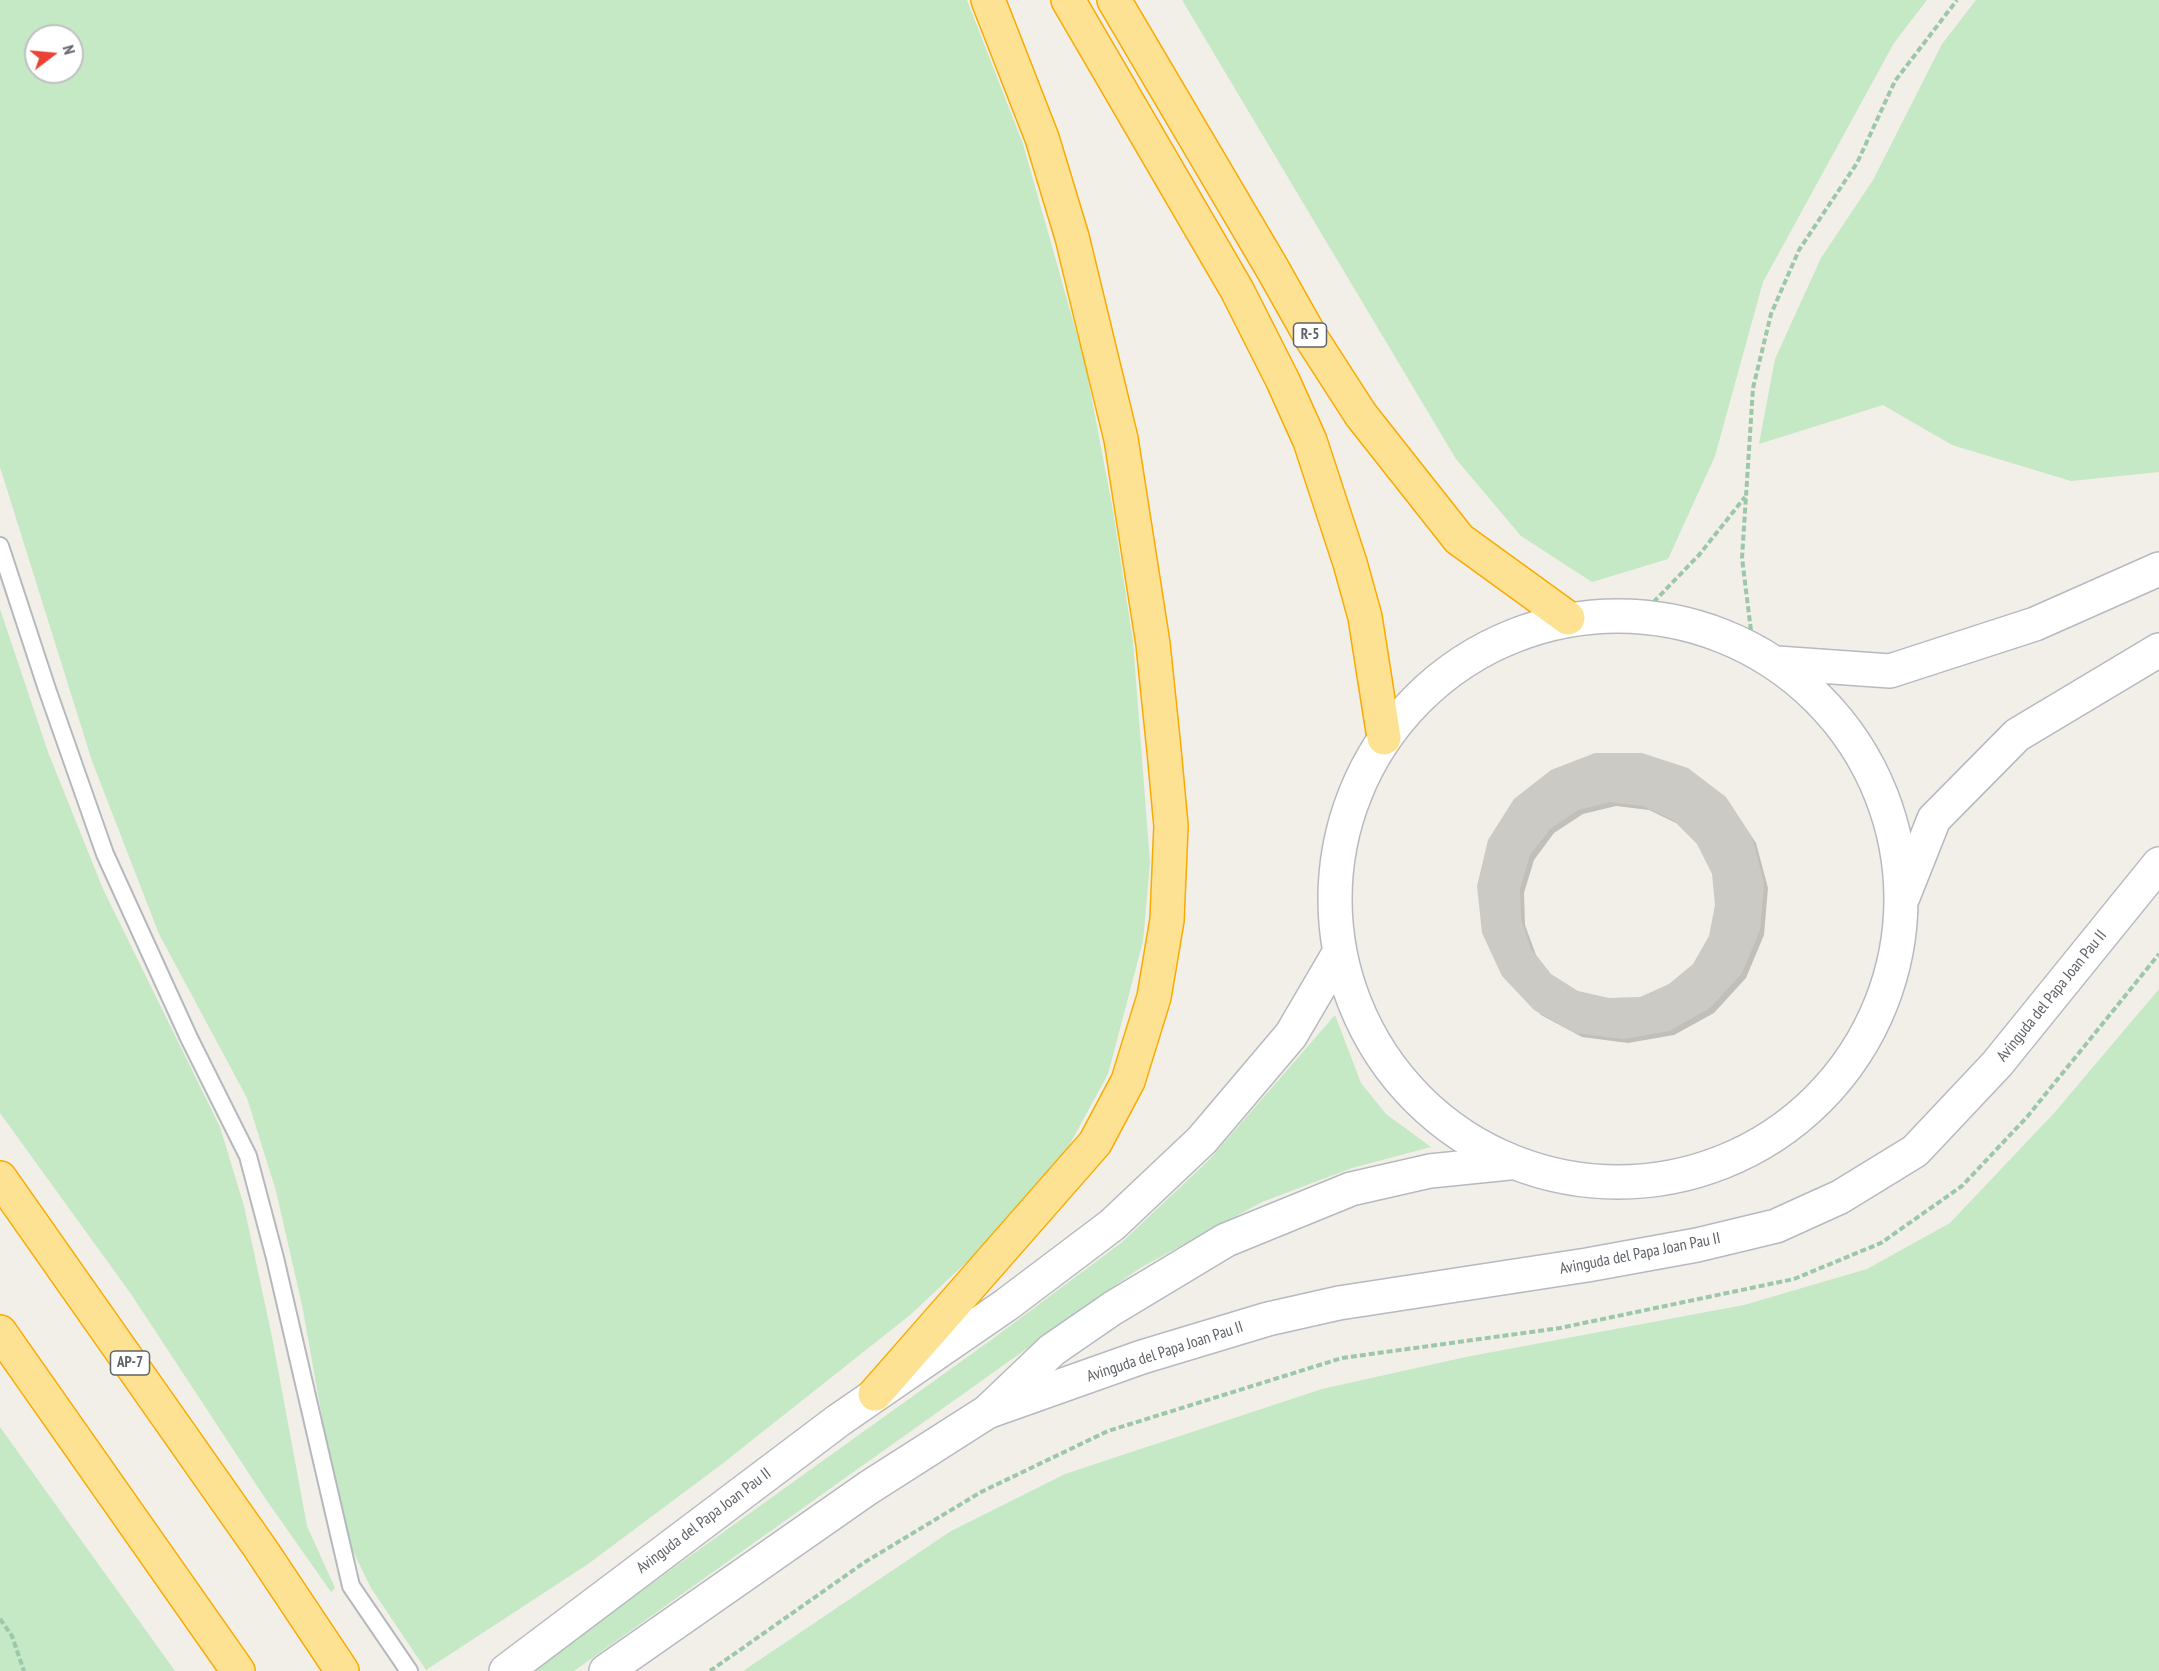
<!DOCTYPE html>
<html>
<head>
<meta charset="utf-8">
<style>
  body { margin:0 }
  #map { position:relative; width:2159px; height:1671px; overflow:hidden; background:#f1efe8; font-family:"PT Sans Narrow",sans-serif }
  canvas { display:block }
  .north { position:absolute; left:24px; top:24px; width:60px; height:60px; box-sizing:border-box; background:#fff; border:2px solid #bfc1c3; border-radius:50%; rotate:74deg; font-size:16px; font-weight:700; line-height:24px; text-align:center; color:#5f6368 }
  .north::after { content:''; display:block; margin:auto; width:21px; height:27px; background:#ea4335; clip-path:polygon(50% 0,100% 100%,50% 72%,0 100%) }
</style>
</head>
<body>
<div id="map">
<canvas width="2159" height="1671"></canvas>
<div class="north">N</div>
</div>
<script>
const ctx = document.querySelector('canvas').getContext('2d');
ctx.lineJoin = 'round';
function fill(path, color) {
  ctx.fillStyle = color;
  ctx.fill(path, 'evenodd');
}
function poly(rows) {
  const path = new Path2D();
  for (const r of rows) {
    if (r.length === 3) {
      path.moveTo(r[0] + r[2], r[1]);
      path.arc(r[0], r[1], r[2], 0, 2 * Math.PI);
      continue;
    }
    path.moveTo(r[0], r[1]);
    for (let i = 2; i < r.length; i += 2) path.lineTo(r[i], r[i + 1]);
  }
  return path;
}
function trace(path, color, width, dash) {
  ctx.strokeStyle = color;
  ctx.lineWidth = width;
  ctx.lineCap = dash ? 'butt' : 'round';
  ctx.setLineDash(dash || []);
  ctx.stroke(path);
}
function label(font, color, halo, rows, align = 'center') {
  ctx.font = font + ' "PT Sans Narrow",sans-serif';
  ctx.lineWidth = 5;
  ctx.setLineDash([]);
  ctx.textBaseline = 'middle';
  ctx.strokeStyle = halo;
  ctx.fillStyle = color;
  for (const [text, x, y, turn = 0] of rows) {
    ctx.save();
    ctx.translate(x, y);
    ctx.rotate((+turn || 0) * Math.PI / 180);
    ctx.textAlign = isNaN(turn) ? turn : align;
    if (halo) ctx.strokeText(text, 0, 0);
    ctx.fillText(text, 0, 0);
    ctx.restore();
  }
}
fill(poly([
  [0,0,967,0,1023,144,1085,363,1112,505,1133,641,1150,863,1143,941,1108,1074,1064,1155,1000,1231,910,1315,722,1464,588,1564,426,1670,371,1588,342,1529,302,1305,276,1191,247,1098,159,934,92,761,0,467],
  [36,36,72,36,72,72,36,72],
  [1182,0,1927,0,1894,43,1763,282,1715,456,1668,559,1592,582,1521,536,1456,459],
  [1976,0,2159,0,2159,472,2071,481,1952,445,1883,405,1759,444,1775,359,1821,258,1873,180,1942,44],
  [0,609,48,752,103,889,220,1127,244,1206,272,1337,307,1526,335,1588,331,1592,265,1498,131,1294,0,1113],
  [2159,989,2159,1671,743,1671,951,1531,1065,1474,1322,1389,1466,1357,1744,1305,1867,1269,1950,1223,2055,1112],
  [1335,1015,1361,1083,1386,1114,1431,1147,1352,1168,1262,1202,1140,1268,574,1671,530,1671,991,1340,1121,1243,1209,1160],
  [0,1427,175,1671,0,1671]
]), '#c5e8c5');
fill(poly([
  [1515,800,1730,804,1756,843,1768,888,1764,935,1746,978,1714,1013,1674,1035,1628,1043,1582,1037,1541,1015,1503,975],
  [1616,806,1649,810,1680,825,1699,843,1713,873,1717,905,1710,937,1694,965,1670,986,1641,998,1608,1000,1577,992,1552,976,1536,955,1525,925,1524,893,1534,860,1554,833,1583,814]
]), '#0003');
fill(poly([
  [1595,753,1642,753,1688,768,1726,797,1752,837,1764,883,1760,930,1742,973,1710,1008,1669,1031,1623,1039,1576,1033,1534,1010,1502,976,1482,933,1477,886,1488,840,1514,799,1551,770],
  [1610,802,1643,806,1673,820,1697,844,1712,874,1715,905,1709,936,1693,964,1669,984,1640,997,1609,998,1578,991,1551,974,1531,949,1521,919,1520,888,1530,855,1550,829,1578,810]
]), '#cccac5');
const lane = poly([
  [0,546,47,689,105,854,189,1038,248,1156,275,1258,351,1586,409,1671]
]);
const secondary = poly([
  [1618,899,283],
  [1777,663,1890,671,2035,624,2159,569],
  [1903,897,1934,819,2017,735,2159,650],
  [987,1412,1142,1357,1268,1319,1339,1303,1587,1265,1697,1245,1776,1226,1840,1197,1915,1151,1997,1064,2159,864],
  [506,1671,839,1420,1006,1305,1112,1225,1202,1140,1291,1035,1339,953],
  [606,1671,868,1488,987,1412,1052,1350,1113,1308,1226,1240,1351,1189,1430,1171,1509,1163]
]);
const highway = poly([
  [1068,0,1237,290,1283,381,1310,441,1350,563,1365,617,1384,738],
  [1114,0,1272,268,1312,339,1361,415,1459,539,1568,618],
  [0,1178,260,1548,342,1671],
  [0,1332,238,1671],
  [875,1394,1095,1143,1128,1081,1154,997,1167,920,1171,826,1164,750,1153,644,1121,439,1072,237,1042,138,988,0]
]);
trace(lane, '#b5b8bc', 20);
trace(secondary, '#b6babf', 36);
trace(highway, '#f9ab00', 36);
trace(poly([
  [1641,615,1699,555,1745,497],
  [1752,639,1742,558,1753,388,1771,314,1799,250,1857,163,1895,81,1957,0],
  [0,1619,12,1636,24,1671],
  [710,1671,865,1562,981,1492,1108,1431,1342,1358,1560,1328,1794,1279,1881,1243,1962,1186,2027,1117,2159,954]
]), '#9cc7a9', 4, [6, 3]);
trace(lane, '#fff', 16);
trace(secondary, '#fff', 33);
trace(highway, '#fde293', 33);
for (const [x, y, w] of [
  [1310,335,33],
  [130,1363,39]
]) {
  const box = new Path2D();
  box.roundRect(x - w / 2, y - 12, w, 24, 4.5);
  ctx.fillStyle = '#fff';
  ctx.fill(box);
  trace(box, '#5f6368', 1.5);
}
label('bold 15px', '#5f6368', null, [
  ["R-5",1310,335],
  ["AP-7",130,1363]
]);
label('16px', '#5f6368', '#fff', [
  ["Avinguda del Papa Joan Pau II",2052,996,-51],
  ["Avinguda del Papa Joan Pau II",1640,1254,-11],
  ["Avinguda del Papa Joan Pau II",1165,1352,-18],
  ["Avinguda del Papa Joan Pau II",704,1521,-37]
]);
</script>
</body>
</html>
